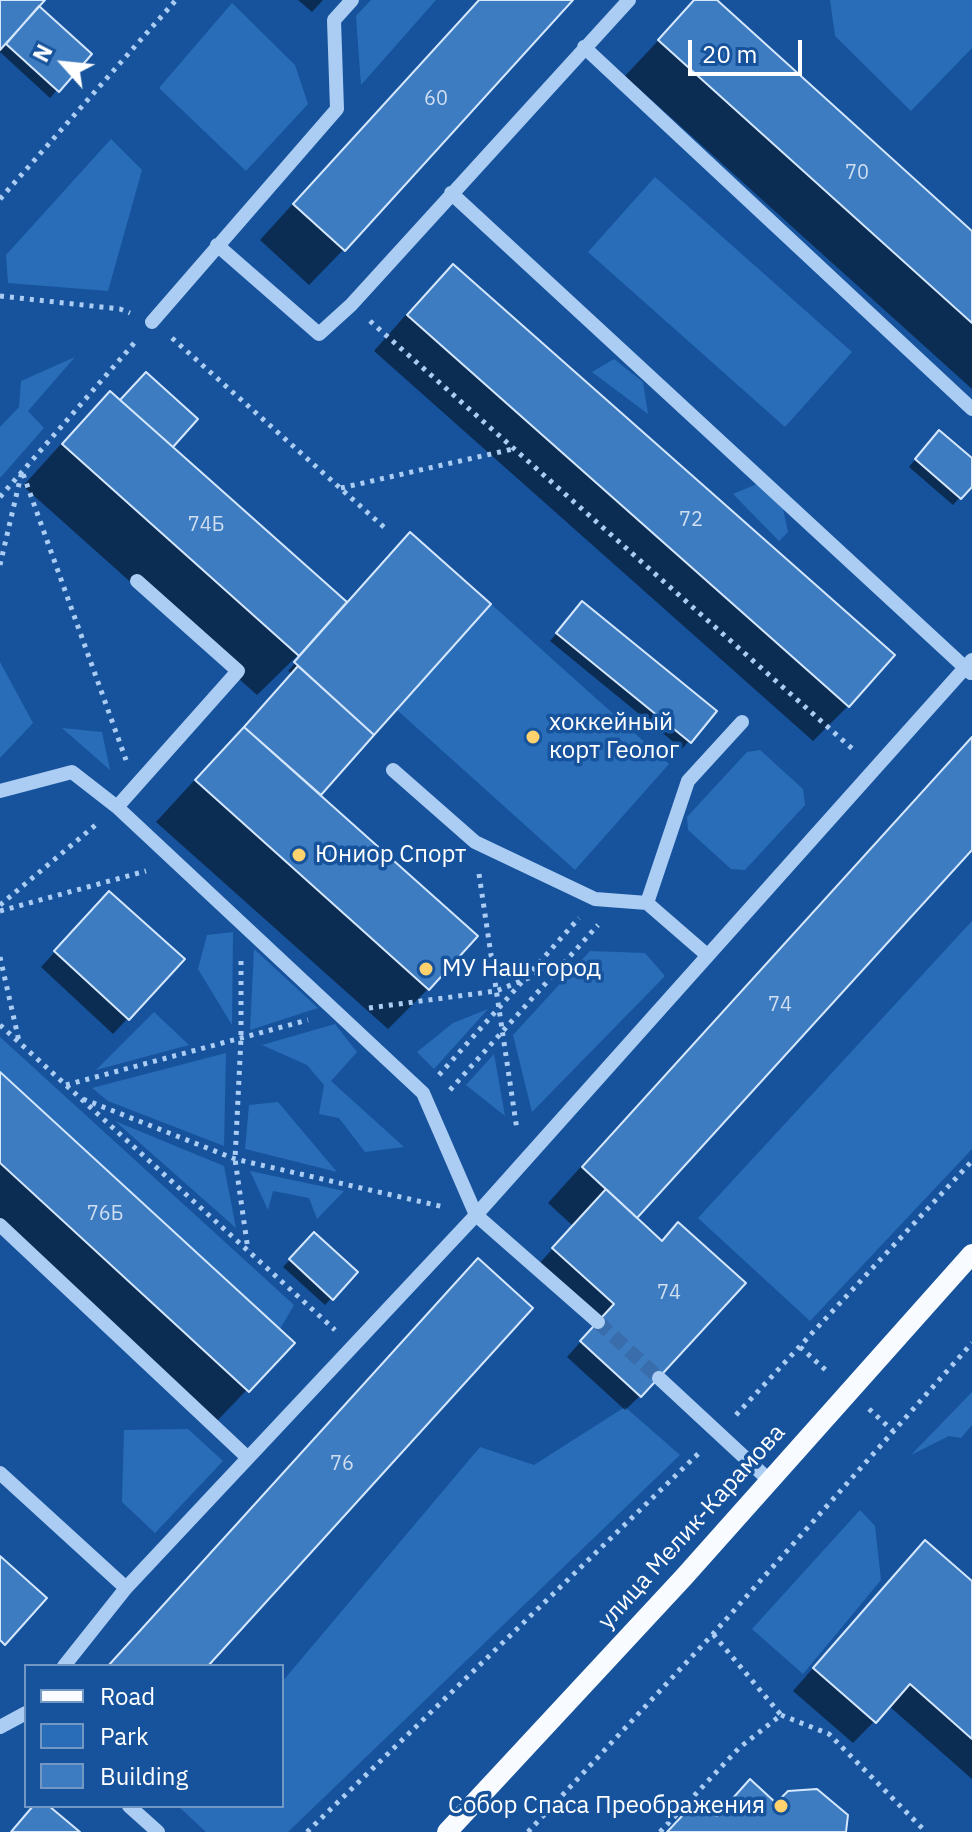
<!DOCTYPE html>
<html>
<head>
<meta charset="utf-8">
<style>
  body { margin:0 }
  #map { position:relative; width:972px; height:1832px; overflow:hidden; background:#16539c; font-family:"IBM Plex Sans",sans-serif }
  canvas { display:block }
  .legend { position:absolute; left:24px; top:1664px; width:260px; height:144px; box-sizing:border-box; background:#16539c; border:2px solid #7398c4; margin:0; padding:10px 14px; list-style:none; font-size:24px; color:#fff }
  .legend li { display:flex; align-items:center; gap:16px; height:40px }
  .legend b { width:40px; border:2px solid #7398c4 }
  .north { position:absolute; left:24px; top:24px; width:80px; height:80px; -webkit-text-stroke:6px #16539c; paint-order:stroke; rotate:297deg; font-size:22px; font-weight:700; line-height:32px; text-align:center; color:#fff }
  .north::after { content:''; display:block; margin:auto; width:28px; height:36px; background:#fff; clip-path:polygon(50% 0,100% 100%,50% 72%,0 100%) }
  .scale { position:absolute; left:688px; top:40px; width:114px; height:36px; box-sizing:border-box; border:4px solid #fff; border-top:0; padding-left:10px; font-size:24px; line-height:28px; white-space:nowrap; color:#fff; -webkit-text-stroke:6px #16539c; paint-order:stroke }
</style>
</head>
<body>
<div id="map">
<canvas width="972" height="1832"></canvas>
<ul class="legend">
<li><b style="height:10px;background:#f8fbff"></b>Road</li>
<li><b style="height:22px;background:#296db9"></b>Park</li>
<li><b style="height:22px;background:#3e7cc2"></b>Building</li>
</ul>
<div class="north">N</div>
<div class="scale">20 m</div>
</div>
<script>
const ctx = document.querySelector('canvas').getContext('2d');
ctx.lineJoin = 'round';
function fill(path, color) {
  ctx.fillStyle = color;
  ctx.fill(path, 'evenodd');
}
function poly(rows) {
  const path = new Path2D();
  for (const r of rows) {
    path.moveTo(r[0], r[1]);
    for (let i = 2; i < r.length; i += 2) path.lineTo(r[i], r[i + 1]);
  }
  return path;
}
function trace(path, color, width, dash) {
  ctx.strokeStyle = color;
  ctx.lineWidth = width;
  ctx.lineCap = dash ? 'butt' : 'round';
  ctx.setLineDash(dash || []);
  ctx.stroke(path);
}
function label(font, color, halo, rows, align = 'center') {
  ctx.font = font + ' "IBM Plex Sans",sans-serif';
  ctx.lineWidth = 7;
  ctx.setLineDash([]);
  ctx.textBaseline = 'middle';
  ctx.strokeStyle = halo;
  ctx.fillStyle = color;
  for (const [text, x, y, turn = 0] of rows) {
    ctx.save();
    ctx.translate(x, y);
    ctx.rotate((+turn || 0) * Math.PI / 180);
    ctx.textAlign = isNaN(turn) ? turn : align;
    if (halo) ctx.strokeText(text, 0, 0);
    ctx.fillText(text, 0, 0);
    ctx.restore();
  }
}
fill(poly([
  [371,0,436,0,361,85,356,16],
  [830,0,972,0,972,48,911,111,835,36],
  [232,3,295,65,308,104,246,171,159,88],
  [111,139,142,170,108,291,8,283,6,255],
  [655,177,852,352,785,427,588,252],
  [75,357,28,411,44,428,0,478,0,427,19,407,21,381],
  [614,359,643,382,648,414,592,372],
  [757,484,783,509,788,532,779,541,733,494],
  [491,604,669,764,575,870,397,710],
  [0,662,33,723,0,758],
  [62,728,102,732,110,770],
  [760,750,803,789,805,805,745,870,731,869,688,830,687,817,747,752],
  [972,921,972,1149,810,1321,698,1218],
  [233,932,232,1025,198,969,207,935],
  [254,949,318,1008,250,1030],
  [590,951,645,953,665,976,532,1112,513,1035],
  [488,1009,434,1069,417,1052,453,1023],
  [154,1012,189,1045,96,1070],
  [335,1024,357,1052,331,1081,404,1147,365,1152,339,1118,319,1114,324,1085,307,1065,262,1045],
  [0,1037,294,1305,280,1329,0,1072],
  [226,1053,224,1146,108,1101,92,1088],
  [494,1054,505,1116,466,1085],
  [278,1102,337,1172,245,1149,249,1105],
  [115,1121,224,1166,236,1228],
  [250,1171,344,1191,317,1219,309,1198,273,1191,268,1210],
  [972,1392,972,1425,961,1438,949,1436,911,1455],
  [625,1407,680,1455,288,1832,206,1832,178,1806,282,1806,282,1682,480,1447,534,1465],
  [188,1429,223,1461,155,1533,122,1502,124,1430],
  [860,1510,875,1526,881,1580,803,1674,752,1629]
]), '#296db9');
fill(poly([
  [0,0,43,0,37,7,89,54,50,98,0,52],
  [298,0,323,0,312,12],
  [478,0,571,0,343,250,309,285,260,240],
  [696,0,714,0,972,234,972,389,625,76],
  [453,266,848,706,813,741,374,351,418,301],
  [110,393,120,402,196,419,170,447,347,605,488,604,318,796,428,989,388,1029,156,822,292,674,288,671,301,656,299,654,257,695,23,486,70,434],
  [932,439,972,460,972,484,953,505,909,467],
  [576,611,714,711,682,749,550,641],
  [972,740,972,847,634,1218,640,1396,625,1410,567,1357,600,1320,539,1264,573,1226,548,1203,942,769],
  [95,908,182,960,113,1034,41,967],
  [0,1075,292,1343,213,1425,0,1230],
  [314,1235,355,1273,325,1305,283,1267],
  [444,1296,206,1666,107,1666],
  [925,1542,972,1583,972,1779,889,1706,853,1743,793,1691,904,1564]
]), '#0007');
const building = poly([
  [0,0,45,0,0,50,0,0],
  [479,0,573,0,345,251,293,204,479,0],
  [694,0,717,0,972,231,972,323,658,40,694,0],
  [39,6,92,54,59,92,6,44,39,6],
  [453,264,895,655,849,707,407,315,453,264],
  [146,372,198,419,173,447,120,400,146,372],
  [110,391,347,602,299,656,62,444,110,391],
  [939,430,972,458,972,487,961,499,915,459,939,430],
  [410,532,491,604,374,735,294,662,410,532],
  [582,601,717,711,691,743,556,633,582,601],
  [298,666,374,735,321,795,244,727,298,666],
  [244,727,478,936,429,990,195,780,244,727],
  [972,737,972,850,637,1218,582,1167,972,737],
  [109,891,185,959,129,1020,54,951,109,891],
  [0,1072,295,1343,249,1392,0,1163,0,1072],
  [606,1189,662,1241,678,1222,746,1283,641,1397,580,1341,614,1304,552,1248,606,1189],
  [314,1232,358,1272,333,1300,289,1259,314,1232],
  [478,1258,533,1308,208,1666,108,1666,478,1258],
  [925,1540,972,1581,972,1739,910,1684,876,1723,813,1668,925,1540],
  [0,1556,47,1598,5,1645,0,1640,0,1556],
  [750,1779,776,1803,788,1791,817,1789,848,1815,846,1832,667,1832,698,1799,717,1816,750,1779],
  [33,1806,49,1806,80,1832,11,1832,33,1806]
]);
fill(building, '#3e7cc2');
trace(building, '#d4e7fd', 2);
trace(poly([
  [598,1322,659,1378]
]), '#396dab', 14, [14, 7]);
trace(poly([
  [0,199,176,0],
  [0,296,120,309,130,313],
  [370,321,856,752],
  [172,338,386,529],
  [341,488,513,449],
  [0,497,136,341],
  [0,565,22,471,126,760],
  [479,874,517,1130],
  [0,905,98,823],
  [0,911,146,871],
  [0,957,19,1041],
  [241,961,241,1038,235,1159,248,1250],
  [369,1008,496,991,561,965],
  [0,1025,335,1330],
  [439,1075,579,918],
  [66,1085,308,1020],
  [450,1090,598,925],
  [83,1099,235,1159,444,1207],
  [800,1347,829,1373],
  [869,1409,893,1431],
  [736,1415,972,1161],
  [781,1715,829,1734,926,1832],
  [307,1832,701,1451],
  [528,1832,713,1634,972,1343],
  [660,1832,739,1748,781,1715,713,1634]
]), '#accdf3', 5, [4, 6]);
trace(poly([
  [584,47,972,409],
  [451,193,971,673],
  [217,245,319,334,351,305,629,0],
  [152,322,337,109,334,20,352,0],
  [393,770,475,842,595,899,647,903,707,955],
  [0,791,72,772,117,807,423,1093,476,1215,598,1322],
  [117,807,238,671,137,581],
  [647,903,688,781,742,722],
  [0,1225,248,1458],
  [659,1378,770,1481],
  [0,1473,126,1588],
  [64,1666,126,1588,476,1215,972,660],
  [0,1727,26,1713],
  [129,1806,158,1832]
]), '#accdf3', 14);
trace(poly([
  [447,1832,684,1577,972,1254]
]), '#f8fbff', 20);
for (const [x, y, r, color] of [
  [533,737,8,"#ffd26e"],
  [299,855,8,"#ffd26e"],
  [426,969,8,"#ffd26e"],
  [781,1806,8,"#ffd26e"]
]) {
  const dot = new Path2D();
  dot.arc(x, y, r, 0, 2 * Math.PI);
  ctx.fillStyle = color;
  ctx.fill(dot);
  trace(dot, '#16539c', 3);
}
label('20px', '#cfdef0', null, [
  ["60",436,99],
  ["70",857,173],
  ["72",691,520],
  ["74Б",206,525],
  ["74",780,1005],
  ["76Б",105,1214],
  ["74",669,1293],
  ["76",342,1464]
]);
label('24px', '#fff', '#16539c', [
  ["хоккейный",549,723],
  ["корт Геолог",549,751],
  ["Юниор Спорт",315,855],
  ["МУ Наш город",442,969],
  ["Собор Спаса Преображения",765,1806,"right"]
], 'left');
label('24px', '#fff', '#16539c', [
  ["улица Мелик-Карамова",692,1527,-48]
]);
</script>
</body>
</html>
